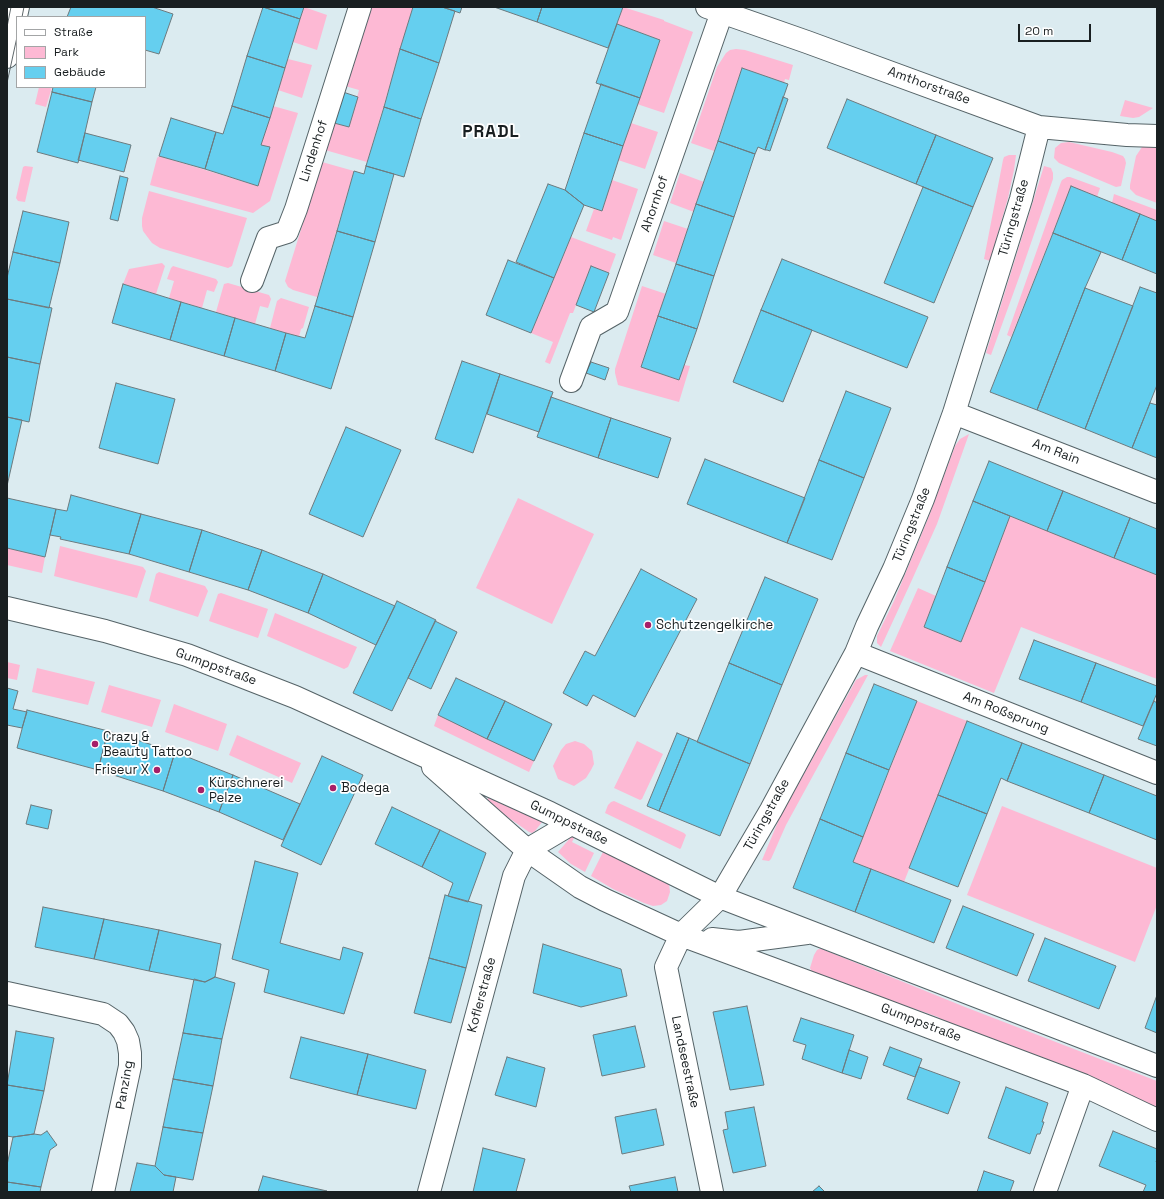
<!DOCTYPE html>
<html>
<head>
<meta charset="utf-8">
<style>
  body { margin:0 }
  #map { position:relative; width:1164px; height:1199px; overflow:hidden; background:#dbebf0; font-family:"Space Grotesk",sans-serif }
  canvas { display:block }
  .frame { position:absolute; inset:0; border:8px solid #191f21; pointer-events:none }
  .legend { position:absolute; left:16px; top:16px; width:130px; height:72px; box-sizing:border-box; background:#fff; border:1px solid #a3a5a6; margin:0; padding:5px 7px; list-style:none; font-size:12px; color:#191f21 }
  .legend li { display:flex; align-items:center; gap:8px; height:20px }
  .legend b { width:20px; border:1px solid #a3a5a6 }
  .scale { position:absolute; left:1018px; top:24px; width:73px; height:18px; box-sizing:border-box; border:2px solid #191f21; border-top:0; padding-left:5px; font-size:12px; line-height:14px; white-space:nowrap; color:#191f21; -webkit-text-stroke:3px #fff; paint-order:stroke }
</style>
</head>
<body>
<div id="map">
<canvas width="1164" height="1199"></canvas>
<div class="frame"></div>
<ul class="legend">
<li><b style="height:5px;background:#fff"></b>Straße</li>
<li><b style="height:11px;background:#fdb9d4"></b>Park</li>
<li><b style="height:11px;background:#65cfef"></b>Gebäude</li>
</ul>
<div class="scale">20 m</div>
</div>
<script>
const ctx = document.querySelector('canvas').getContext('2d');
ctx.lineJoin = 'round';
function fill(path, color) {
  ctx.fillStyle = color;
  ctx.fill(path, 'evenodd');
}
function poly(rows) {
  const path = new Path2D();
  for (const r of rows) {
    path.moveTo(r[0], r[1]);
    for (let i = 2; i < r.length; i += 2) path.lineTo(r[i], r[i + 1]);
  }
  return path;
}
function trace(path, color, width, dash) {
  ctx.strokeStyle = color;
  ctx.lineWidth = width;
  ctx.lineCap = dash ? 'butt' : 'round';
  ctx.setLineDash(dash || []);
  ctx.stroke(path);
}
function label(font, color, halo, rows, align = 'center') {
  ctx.font = font + ' "Space Grotesk",sans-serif';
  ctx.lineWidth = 3.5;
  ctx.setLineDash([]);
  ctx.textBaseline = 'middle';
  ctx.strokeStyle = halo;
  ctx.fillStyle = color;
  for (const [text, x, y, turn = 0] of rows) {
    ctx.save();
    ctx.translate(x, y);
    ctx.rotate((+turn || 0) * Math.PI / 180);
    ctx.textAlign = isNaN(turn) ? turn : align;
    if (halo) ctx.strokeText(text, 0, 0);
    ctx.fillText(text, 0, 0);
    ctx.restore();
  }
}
fill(poly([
  [304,7,327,15,317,50,293,42],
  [371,7,413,7,367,162,325,150,334,123,349,127,359,90,345,86],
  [623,7,664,20,664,21,693,32,664,113,637,104,660,40,617,24],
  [736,49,745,50,793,65,789,80,785,79,784,83,742,68,714,151,691,143,717,67,726,53,730,50],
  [288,59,312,65,302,98,278,90],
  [39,87,52,87,46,107,35,104],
  [1125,100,1153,108,1139,117,1133,118,1120,116],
  [273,106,298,113,270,201,253,213,150,185,157,158,159,156,258,186,270,148,261,145],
  [631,123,658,132,645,169,618,160],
  [1069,142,1112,152,1123,156,1125,159,1126,163,1121,186,1116,187,1059,163,1054,158,1055,148,1061,143],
  [1148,144,1157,144,1157,203,1136,195,1130,189,1130,185,1136,156,1142,147],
  [1009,155,1016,155,1014,170,1008,198,990,261,984,259,1003,160,1004,157],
  [322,162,354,171,317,297,293,290,288,287,285,281],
  [25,166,33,167,25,202,18,201,16,198,23,167],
  [1044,166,1051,168,1053,173,1053,179,1021,272,991,355,986,353],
  [680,173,704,182,694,212,670,203],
  [1067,177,1070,177,1100,188,1097,197,1071,187,1011,337,1007,335,1061,182,1062,180],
  [612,180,638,189,621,240,613,237,612,240,586,231,594,209,602,211],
  [149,191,247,218,232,266,228,268,160,248,152,243,143,231,142,226,142,218],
  [1114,194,1157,210,1157,221,1112,203],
  [664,221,688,229,676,263,653,255],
  [571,237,616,254,609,273,591,266,573,313,570,313,550,364,545,362,553,342,531,333],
  [162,263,165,266,156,294,123,284,129,269],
  [173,266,216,279,218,282,214,292,207,290,202,308,169,298,174,281,167,279,171,268],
  [228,283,269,295,271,299,268,308,260,306,255,324,216,312,224,284],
  [642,286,666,294,641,367,679,380,684,365,690,366,679,402,618,385,615,373,615,369],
  [281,298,309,307,303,328,301,329,299,337,270,328,277,301],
  [969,434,937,524,911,582,881,647,877,643,877,636,894,601,929,516,955,446,960,439],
  [518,498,594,534,552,624,476,588],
  [1010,516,1157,575,1157,679,1021,627,994,693,890,651,918,588,936,596,924,627,961,642],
  [60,546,143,567,146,571,137,598,54,576],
  [7,548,45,557,42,573,7,565],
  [159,572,205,586,208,591,198,617,149,601,156,574],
  [221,593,268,609,258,638,209,621,218,594],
  [275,613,357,647,348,667,344,669,267,636],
  [7,662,20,665,17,680,7,678],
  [37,668,95,682,88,705,32,692],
  [865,675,868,675,786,825,771,859,769,861,762,860,780,817,856,680],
  [109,685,161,700,152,727,101,712],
  [917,701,967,721,904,882,853,862],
  [174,704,227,724,218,751,165,732],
  [438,715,534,761,529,772,434,726],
  [237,735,301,763,292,783,229,755],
  [575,741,584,744,592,751,594,764,591,770,586,778,574,786,558,779,553,766,561,750,566,744],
  [637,741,663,754,642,799,640,800,614,788],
  [490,794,542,820,542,822,535,831,532,833,529,832,486,802],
  [614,801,684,833,686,835,681,848,680,849,605,813,608,805,611,802],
  [1002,806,1157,868,1157,905,1135,962,967,895],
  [575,836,572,842,594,853,585,872,571,864,558,852,571,837],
  [604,850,669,884,670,892,667,901,661,905,653,906,644,903,613,889,591,876],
  [819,949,822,949,965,1007,1157,1081,1157,1110,949,1026,938,1017,912,1008,905,1009,813,974,810,968,814,955,817,950]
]), '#fdb9d4');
const building = poly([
  [71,7,152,7,173,14,159,54,145,50,145,17,67,17,71,7],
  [263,7,304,7,300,19,263,7],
  [263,7,300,19,285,68,247,56,263,7],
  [413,7,442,7,455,11,439,63,400,49,413,7],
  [442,7,462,7,460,13,442,7],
  [494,7,542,7,537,22,494,7],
  [542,7,623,7,608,48,537,22,542,7],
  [617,24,660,40,640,98,596,83,617,24],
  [400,49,439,63,421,119,384,107,400,49],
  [247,56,285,68,270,118,232,106,247,56],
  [742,68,788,84,765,150,758,147,755,154,718,141,742,68],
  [601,84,640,98,623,146,584,133,601,84],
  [53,87,96,87,92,102,52,92,53,87],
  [52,92,92,102,78,163,37,152,52,92],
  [343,92,358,97,349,127,334,123,343,92],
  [783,97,788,99,770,151,767,150,765,150,783,97],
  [847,99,936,135,916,184,827,148,847,99],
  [232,106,270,118,261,145,270,147,258,186,205,169,216,132,223,134,232,106],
  [384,107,421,119,404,177,366,166,384,107],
  [171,118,216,132,205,169,159,156,171,118],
  [85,133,131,145,124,172,78,160,85,133],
  [584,133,623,146,602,211,584,205,565,190,584,133],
  [936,135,993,158,973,207,916,184,936,135],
  [718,141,755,154,734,217,696,204,718,141],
  [366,166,394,174,375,242,337,231,354,171,364,174,366,166],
  [120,176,128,178,118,221,110,219,120,176],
  [548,184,565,190,584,205,554,278,516,262,548,184],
  [1071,186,1140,214,1122,260,1053,233,1071,186],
  [923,187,973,207,934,303,884,283,923,187],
  [696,204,734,217,714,276,676,264,696,204],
  [23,211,69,222,60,263,13,252,23,211],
  [1140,214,1157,221,1157,274,1122,260,1140,214],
  [337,231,375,242,353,317,315,306,337,231],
  [1053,233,1101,252,1085,288,1037,410,990,392,1053,233],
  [13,252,60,263,49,308,7,299,7,278,13,252],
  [782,259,928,317,907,368,761,310,782,259],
  [508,260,554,278,531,333,486,315,508,260],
  [676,264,714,276,697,329,658,316,676,264],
  [591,266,609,273,594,312,576,305,591,266],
  [123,284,181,302,170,340,112,323,123,284],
  [1140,287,1157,293,1157,385,1132,448,1085,429,1140,287],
  [1085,288,1133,306,1085,429,1037,410,1085,288],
  [7,299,52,308,40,364,7,357,7,299],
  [181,302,235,318,224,356,170,340,181,302],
  [315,306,353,317,331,389,275,371,286,333,305,338,315,306],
  [761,310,812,330,783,402,733,382,761,310],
  [658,316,697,329,679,380,641,367,658,316],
  [235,318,286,333,275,371,224,356,235,318],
  [7,357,40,364,29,422,7,417,7,357],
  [462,361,500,374,473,453,435,439,462,361],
  [591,362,609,368,605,380,586,373,591,362],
  [500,374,553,392,539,432,487,414,500,374],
  [116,383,175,399,158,464,99,448,116,383],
  [846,391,891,408,864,478,819,460,846,391],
  [551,397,611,418,598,458,537,437,551,397],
  [1150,403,1157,405,1157,458,1132,448,1150,403],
  [7,417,22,420,7,486,7,417],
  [611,418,671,438,658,478,598,458,611,418],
  [346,427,401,450,363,537,309,514,346,427],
  [705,459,805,498,787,543,687,504,705,459],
  [819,460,864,478,832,560,787,543,819,460],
  [989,461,1063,491,1047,531,973,501,989,461],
  [1063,491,1130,518,1114,558,1047,531,1063,491],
  [71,495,141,514,129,554,60,539,61,537,50,535,56,509,67,511,71,495],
  [7,498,56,509,45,557,7,548,7,498],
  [973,501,1010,516,985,582,947,567,973,501],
  [141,514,202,530,189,572,129,554,141,514],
  [1130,518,1157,529,1157,575,1114,558,1130,518],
  [202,530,262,550,248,590,189,572,202,530],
  [262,550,323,574,308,613,248,590,262,550],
  [947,567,985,582,961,642,924,627,947,567],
  [641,569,697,599,635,717,593,695,587,706,563,693,585,651,595,656,641,569],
  [323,574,395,606,376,645,308,613,323,574],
  [765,577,818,599,782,685,729,663,765,577],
  [397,601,436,620,392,711,353,693,397,601],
  [435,621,457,632,431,689,408,678,435,621],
  [1034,640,1096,663,1081,702,1019,679,1034,640],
  [729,663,782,685,750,764,697,742,729,663],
  [1096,663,1157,686,1157,693,1143,726,1081,702,1096,663],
  [456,678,505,701,487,739,438,715,456,678],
  [874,684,917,701,889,770,846,753,874,684],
  [7,688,18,691,13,709,27,712,22,728,7,725,7,688],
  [505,701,552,724,534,761,487,739,505,701],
  [1154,701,1157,703,1157,746,1138,739,1154,701],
  [27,710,108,731,98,770,17,748,27,710],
  [967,721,1022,743,1007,781,1001,778,987,814,938,795,967,721],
  [108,731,175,752,163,791,98,770,108,731],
  [677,733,689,738,659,811,647,806,677,733],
  [689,738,750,764,720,836,659,811,689,738],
  [1022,743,1104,775,1089,813,1007,781,1022,743],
  [175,752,233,775,219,812,163,791,175,752],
  [846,753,889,770,863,837,820,819,846,753],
  [322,756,363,775,321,865,281,846,322,756],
  [233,775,300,804,283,840,219,812,233,775],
  [1104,775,1157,796,1157,840,1089,813,1104,775],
  [938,795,987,814,958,887,909,868,938,795],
  [31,805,52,810,48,829,26,824,31,805],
  [392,807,440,830,422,867,375,844,392,807],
  [820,819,863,837,853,862,871,869,855,912,793,888,820,819],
  [440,830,486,853,468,902,448,896,453,883,422,867,440,830],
  [255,861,298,873,280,943,340,960,343,947,363,953,344,1014,264,992,269,970,232,959,255,861],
  [871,869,951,900,934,943,855,912,871,869],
  [445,895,482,905,466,968,429,958,445,895],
  [963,906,1034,934,1017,976,946,948,963,906],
  [43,907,104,919,94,959,35,947,43,907],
  [104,919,159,930,149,971,94,959,104,919],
  [159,930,221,944,215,977,205,982,149,971,159,930],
  [1045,938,1116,966,1099,1009,1028,981,1045,938],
  [543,944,621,969,627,996,581,1007,533,993,543,944],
  [429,958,466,968,451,1023,414,1013,429,958],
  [215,977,235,983,222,1039,183,1033,194,979,205,982,215,977],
  [1157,995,1157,1033,1145,1028,1157,995],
  [747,1006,764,1085,730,1090,713,1012,747,1006],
  [801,1018,854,1035,842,1073,802,1059,806,1045,793,1041,801,1018],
  [635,1026,645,1067,602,1076,593,1035,635,1026],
  [16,1031,54,1038,44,1091,7,1085,16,1031],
  [183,1033,222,1039,213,1086,173,1079,183,1033],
  [301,1037,368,1054,357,1095,290,1078,301,1037],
  [890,1047,922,1059,915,1077,883,1065,890,1047],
  [849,1050,868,1057,861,1079,842,1073,849,1050],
  [368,1054,426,1070,416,1109,357,1095,368,1054],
  [507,1057,545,1068,536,1107,495,1095,507,1057],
  [919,1067,960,1082,948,1114,907,1099,919,1067],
  [173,1079,213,1086,203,1133,163,1127,173,1079],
  [7,1085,44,1091,34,1134,13,1137,7,1136,7,1085],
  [1006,1087,1048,1103,1042,1122,1044,1122,1040,1134,1037,1134,1030,1154,988,1138,1006,1087],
  [754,1107,766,1166,733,1173,723,1130,728,1129,725,1112,754,1107],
  [656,1109,664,1145,622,1154,615,1117,656,1109],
  [163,1127,203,1133,193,1180,164,1175,155,1166,163,1127],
  [47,1131,57,1145,50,1150,41,1187,7,1182,7,1165,13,1137,34,1134,41,1135,47,1131],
  [1113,1131,1157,1149,1157,1159,1156,1162,1157,1162,1157,1192,1143,1192,1146,1185,1099,1166,1113,1131],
  [483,1148,525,1159,516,1192,473,1192,483,1148],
  [137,1163,155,1166,164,1175,176,1177,173,1192,130,1192,137,1163],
  [984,1171,1014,1181,1010,1192,977,1192,984,1171],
  [263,1176,296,1184,327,1191,258,1192,263,1176],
  [675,1177,678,1192,631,1192,629,1186,675,1177],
  [7,1182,41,1187,40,1192,7,1192,7,1182],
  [819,1186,825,1192,812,1192,819,1186]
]);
fill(building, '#65cfef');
trace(building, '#6c7a7e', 1);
const minor = poly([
  [707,7,807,42,1039,127,1127,135,1157,136],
  [7,57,18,7],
  [252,281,268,238,287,232,296,209,360,7],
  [571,381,591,327,617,312,722,12],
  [954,413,1157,492],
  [7,608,105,631,187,655,295,697,550,813,720,897,1157,1066],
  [856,653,1157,773],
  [433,767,527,850,580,887,605,900,681,935,876,1007,1083,1085,1157,1120],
  [712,939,739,942,807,933],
  [7,993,103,1014,118,1024,124,1032,128,1041,130,1053,130,1066,103,1192],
  [429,1192,514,876,527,850,571,824],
  [712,1192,666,967,681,935,720,897,771,810,856,653,867,626,894,569,923,499,954,413,1021,199,1039,127],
  [1045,1192,1083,1085]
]);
trace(minor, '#556367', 24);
trace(minor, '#fff', 22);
trace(poly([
  [22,17,24,7],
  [7,27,11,7],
  [7,83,17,37]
]), '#5e676a', 1);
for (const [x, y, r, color] of [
  [648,625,4,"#a61f68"],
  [95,744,4,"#a61f68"],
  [157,770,4,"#a61f68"],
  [333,788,4,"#a61f68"],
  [201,790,4,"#a61f68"]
]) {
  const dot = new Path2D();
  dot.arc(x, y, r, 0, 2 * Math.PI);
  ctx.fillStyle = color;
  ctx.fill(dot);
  trace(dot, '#fff', 1.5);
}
label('13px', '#191f21', '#fff', [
  ["Amthorstraße",929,86,20],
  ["Lindenhof",314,151,-72],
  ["Ahornhof",655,204,-71],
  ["Türingstraße",1014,218,-74],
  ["Am Rain",1056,452,21],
  ["Türingstraße",912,525,-68],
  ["Gumppstraße",216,667,20],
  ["Am Roßsprung",1006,713,22],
  ["Türingstraße",767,815,-61],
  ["Gumppstraße",569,823,26],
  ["Koflerstraße",482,995,-75],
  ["Gumppstraße",921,1023,21],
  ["Landseestraße",685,1062,78],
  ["Panzing",125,1085,-80]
]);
label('13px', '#191f21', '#fff', [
  ["Schutzengelkirche",656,625],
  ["Crazy &",103,737],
  ["Beauty Tattoo",103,752],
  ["Friseur X",149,770,"right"],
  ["Kürschnerei",209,783],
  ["Pelze",209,798],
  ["Bodega",341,788]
], 'left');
ctx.letterSpacing = '1px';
label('bold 17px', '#191f21', '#fff', [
  ["PRADL",491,132]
]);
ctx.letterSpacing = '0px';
</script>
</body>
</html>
